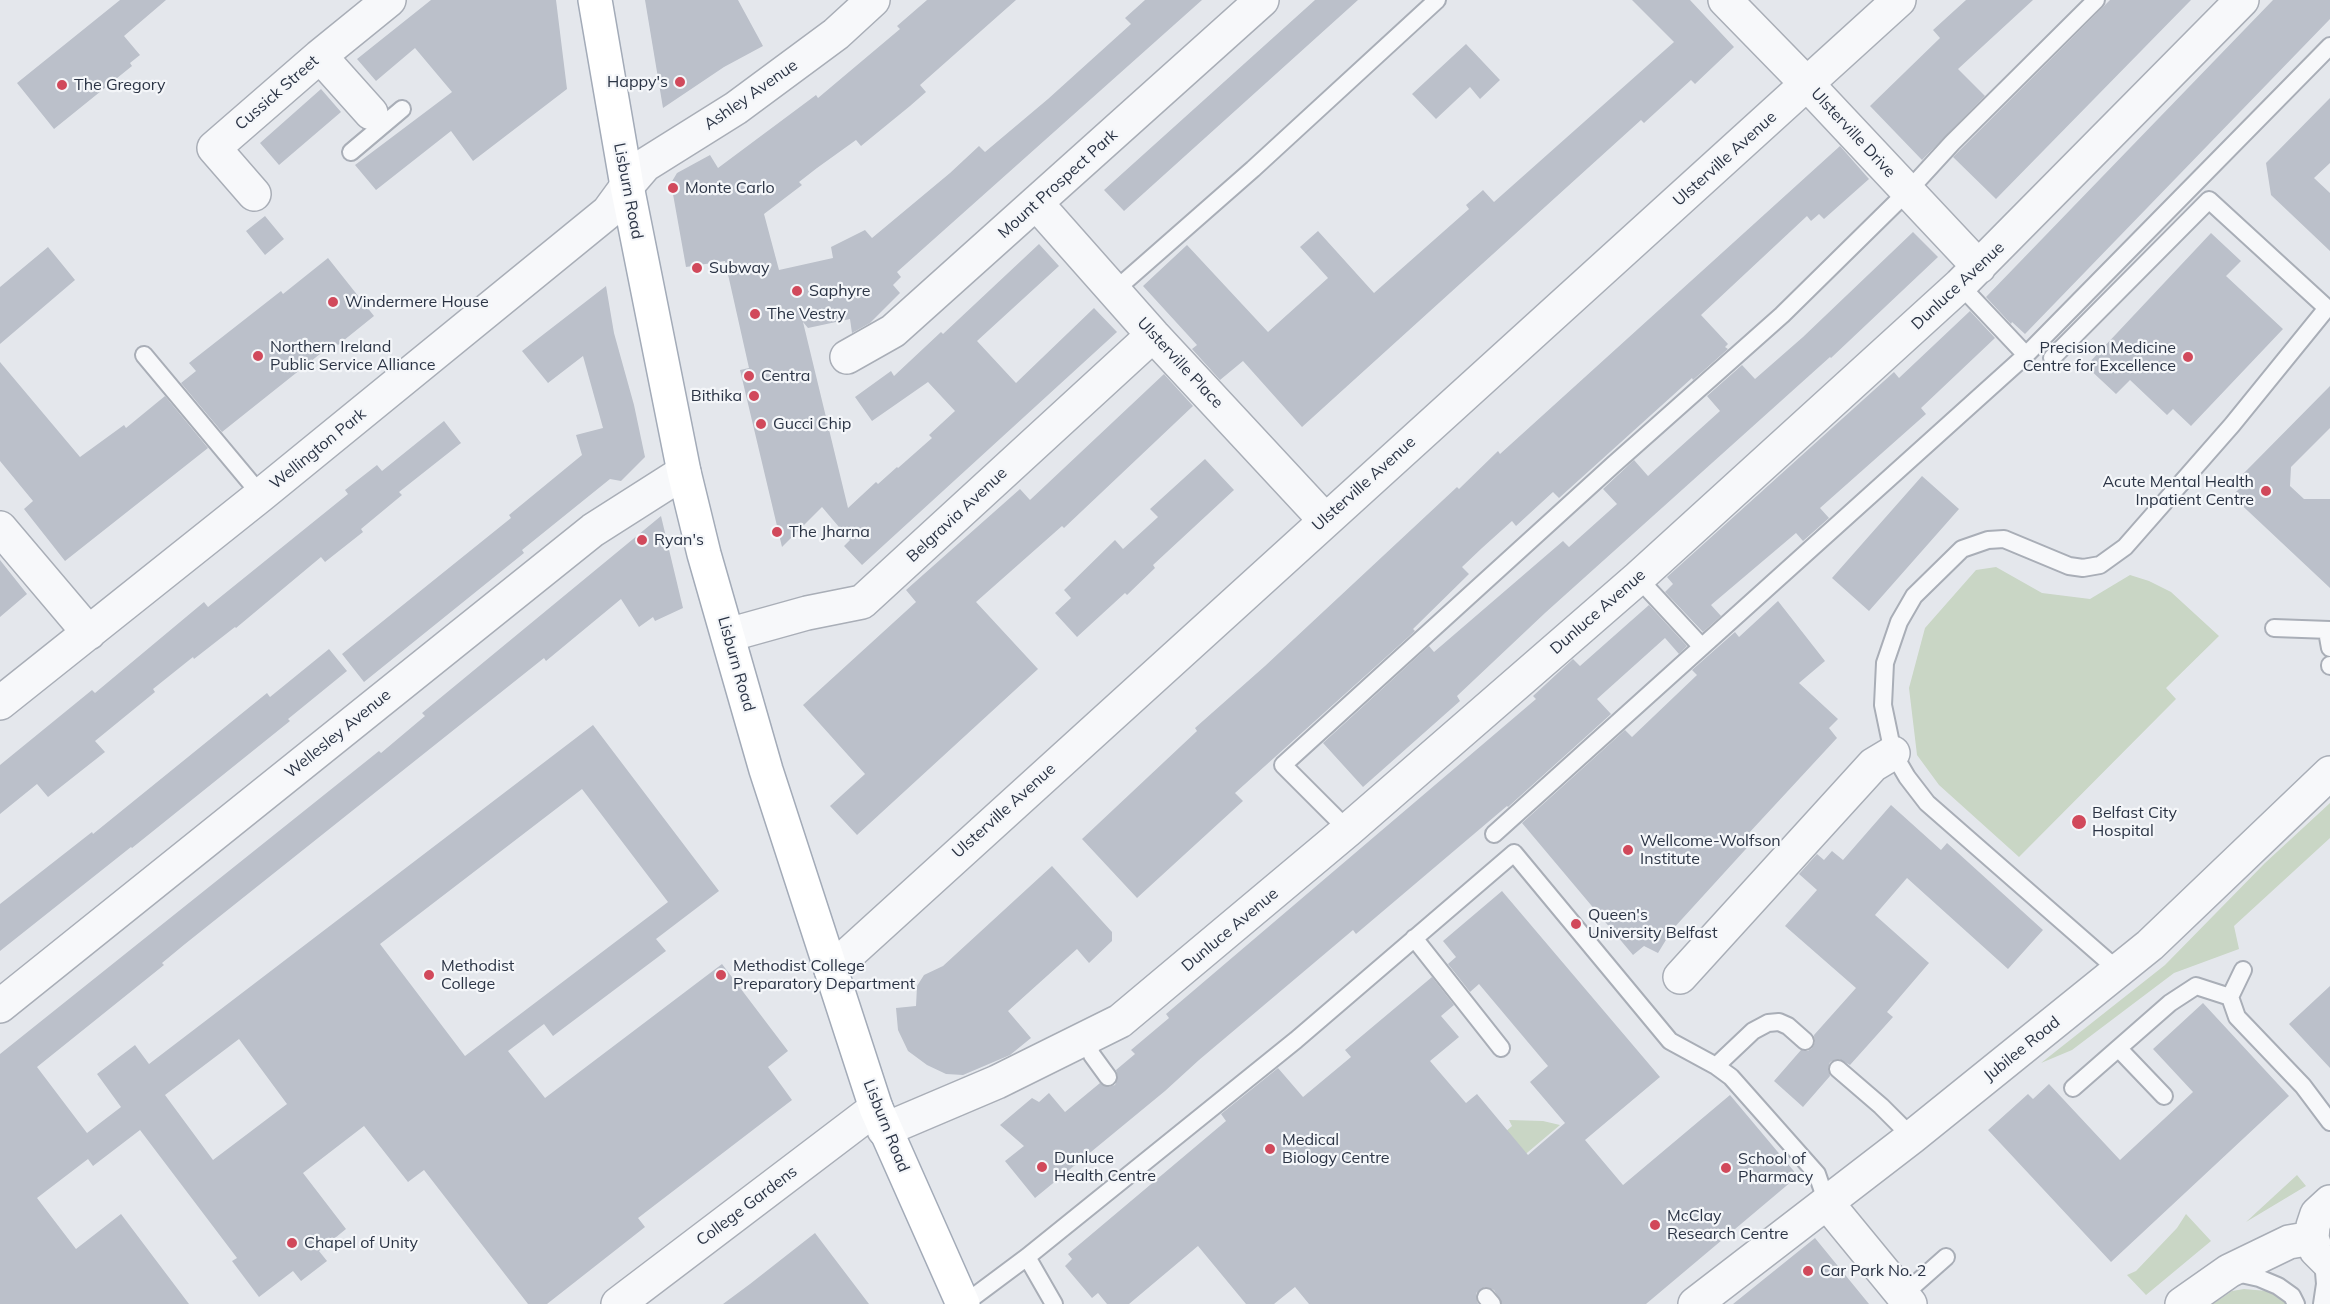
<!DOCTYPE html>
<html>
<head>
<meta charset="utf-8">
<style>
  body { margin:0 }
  canvas { display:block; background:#e4e7ec }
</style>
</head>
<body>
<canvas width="2330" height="1304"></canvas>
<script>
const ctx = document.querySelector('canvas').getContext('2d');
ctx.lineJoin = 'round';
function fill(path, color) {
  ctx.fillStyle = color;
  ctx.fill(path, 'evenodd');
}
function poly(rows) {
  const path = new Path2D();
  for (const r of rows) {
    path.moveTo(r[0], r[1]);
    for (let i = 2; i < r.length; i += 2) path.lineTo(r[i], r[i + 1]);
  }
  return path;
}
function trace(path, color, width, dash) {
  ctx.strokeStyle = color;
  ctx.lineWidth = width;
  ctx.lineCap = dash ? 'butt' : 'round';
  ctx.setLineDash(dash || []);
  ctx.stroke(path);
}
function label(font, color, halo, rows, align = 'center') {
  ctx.font = font + ' Mulish,sans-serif';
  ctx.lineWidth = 4.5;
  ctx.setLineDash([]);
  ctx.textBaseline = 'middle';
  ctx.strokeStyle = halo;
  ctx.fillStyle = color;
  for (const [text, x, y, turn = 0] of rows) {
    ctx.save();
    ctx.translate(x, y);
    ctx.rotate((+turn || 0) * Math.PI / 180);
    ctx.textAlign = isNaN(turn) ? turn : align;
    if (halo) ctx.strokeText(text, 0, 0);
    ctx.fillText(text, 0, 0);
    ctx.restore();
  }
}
fill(poly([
  [1996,567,2042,593,2090,599,2130,575,2149,581,2171,592,2219,636,2166,688,2176,699,2019,857,1939,785,1917,755,1909,688,1925,628,1976,570],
  [2330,803,2330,838,2234,926,2239,949,2174,973,2072,1050,2041,1063,2165,965,2265,863],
  [1509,1120,1543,1121,1560,1125,1425,1239,1406,1216,1512,1126],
  [2297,1175,2306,1186,2246,1222],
  [2186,1214,2211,1241,2146,1295,2127,1275,2136,1271,2177,1228],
  [2244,1289,2278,1292,2288,1304,2213,1304,2232,1291]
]), '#c9d6c5');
fill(poly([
  [120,0,166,0,124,36,140,55,130,63,132,66,54,129,17,83],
  [431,0,556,0,567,89,473,161,451,131,376,190,355,165,452,92,415,48,376,81,357,59],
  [645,0,738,0,763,46,724,67,663,108],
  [927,0,1016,0,920,85,926,92,910,106,861,146,856,140,817,168,799,182,802,185,764,214,779,270,833,258,831,247,865,230,872,238,950,173,979,146,985,152,1048,99,1131,24,1125,18,1145,0,1202,0,897,272,901,277,893,285,900,293,870,323,852,333,850,319,808,328,803,322,848,508,876,482,878,484,897,467,898,468,932,438,929,435,955,411,928,382,872,421,855,397,891,371,894,376,941,332,943,334,1039,244,1059,266,977,341,1016,383,1094,308,1117,332,862,565,844,546,850,540,822,507,782,547,740,370,749,368,725,261,686,267,671,183,677,173,710,155,718,168,816,95,818,98,900,29,897,26],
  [1315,0,1358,0,1124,211,1104,190],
  [1632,0,1690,0,1734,47,1695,84,1691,80,1644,123,1641,120,1302,427,1243,361,1220,380,1192,349,1197,345,1143,286,1187,245,1268,332,1328,278,1300,247,1318,231,1374,293,1469,209,1466,205,1483,190,1494,202,1674,42],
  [1966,0,2033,0,1958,69,1985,96,1922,160,1870,106,1940,38,1933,30],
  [2110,0,2191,0,1996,199,1953,157],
  [2273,0,2330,0,2330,19,2025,334,2012,322,2011,324,1986,297],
  [1466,44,1500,80,1480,99,1470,87,1436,119,1412,94],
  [321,89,341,112,279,165,260,143],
  [2330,98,2330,163,2314,178,2330,193,2330,251,2271,195,2266,163],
  [1840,146,1869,179,1824,219,1819,214,1811,221,1807,216,1701,315,1728,344,1725,347,1728,349,1693,380,1692,378,1559,498,1553,492,1516,526,1512,521,1482,548,1462,567,1469,574,1413,629,1415,631,1235,793,1243,801,1137,898,1082,839,1197,731,1195,728,1265,666,1457,487,1459,489,1498,451,1500,454],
  [265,216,284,239,265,255,246,231],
  [1913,232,1938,257,1831,358,1830,357,1545,613,1457,696,1460,701,1363,787,1323,743,1429,646,1434,652,1563,541,1569,547,1617,504,1603,489,1634,460,1648,476,1720,411,1707,396,1742,365,1755,379,1803,337],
  [2211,233,2241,261,2226,276,2283,329,2191,426,2173,409,2167,415,2130,380,2116,394,2086,366],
  [48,247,75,280,0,344,0,287],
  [328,258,374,316,338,345,335,342,222,432,181,383,196,371,189,363,281,291,283,294],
  [606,286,614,333,634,405,645,457,621,481,610,479,522,550,524,553,364,682,342,654,511,518,509,515,582,455,576,435,603,428,583,356,548,383,522,351],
  [1970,311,1995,338,1921,408,1926,414,1820,508,1829,518,1803,541,1796,533,1711,605,1721,616,1703,632,1665,592,1673,584,1667,577,1894,372,1899,378],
  [0,362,80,457,124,425,126,428,165,396,208,448,65,561,24,509,33,501,0,461],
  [1164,374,1193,406,1064,528,1062,526,976,602,1038,669,857,835,830,806,865,774,803,705,916,602,906,590,1020,489,1030,500],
  [2330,386,2330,428,2291,467,2290,486,2304,499,2330,499,2330,588,2232,496,2249,479,2243,474],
  [444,421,461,443,399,492,402,495,361,529,363,532,325,562,321,557,236,628,235,627,194,659,193,657,153,689,155,692,95,741,105,752,48,797,37,784,0,814,0,765,92,690,95,693,204,602,208,607,348,494,345,490,377,465,382,471],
  [1205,459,1234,490,1153,565,1155,568,1127,595,1125,593,1077,637,1055,613,1071,598,1064,590,1115,540,1123,549,1158,517,1150,509],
  [1922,476,1959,509,1869,611,1832,578],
  [661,516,683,608,655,621,653,617,639,627,621,599,546,661,544,658,185,944,162,963,164,965,37,1067,87,1133,121,1107,97,1074,135,1045,149,1064,593,725,719,891,656,939,666,951,553,1036,544,1024,508,1051,545,1098,722,964,788,1051,768,1067,792,1100,638,1218,645,1227,547,1304,528,1304,424,1170,408,1182,364,1126,303,1173,346,1229,319,1251,327,1261,301,1281,293,1271,259,1297,232,1261,237,1258,140,1130,93,1166,88,1159,37,1198,76,1249,121,1214,189,1304,0,1304,0,1054,379,751,381,753,425,716,422,713],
  [582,789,668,902,465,1056,380,944],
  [239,1039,287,1104,213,1160,165,1095],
  [0,560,27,594,0,617],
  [1778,601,1825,661,1799,683,1838,719,1829,728,1837,738,1749,833,1755,839,1672,930,1658,953,1644,946,1633,955,1522,823,1625,730,1632,737,1697,675,1692,670,1735,632,1739,637],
  [1649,605,1687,646,1679,654,1665,638,1597,699,1611,714,1508,807,1507,806,1356,934,1353,930,1199,1060,1165,1091,1035,1198,1005,1161,1024,1146,1000,1125,1032,1098,1039,1102,1049,1093,1065,1112,1100,1083,1109,1087,1115,1085,1118,1076,1116,1070,1135,1054,1131,1050,1169,1018,1166,1014,1536,699,1533,696,1573,659,1580,666],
  [329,649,347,671,288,719,290,721,132,848,131,847,0,951,0,904,92,832,93,834,267,693,270,697],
  [1891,805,1941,850,1947,843,2043,930,2008,969,1907,878,1875,915,1929,963,1887,1012,1893,1017,1850,1065,1839,1059,1830,1062,1828,1068,1830,1076,1803,1107,1774,1081,1801,1050,1808,1051,1812,1048,1815,1042,1814,1035,1856,988,1785,926,1817,890,1799,874,1817,854,1824,860,1832,851,1843,860],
  [1052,866,1112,932,1112,941,1089,963,1077,949,1008,1011,1031,1038,1010,1055,963,1075,946,1074,927,1065,908,1051,898,1030,896,1008,916,1006,917,986,924,975,943,966],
  [1502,891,1660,1077,1585,1140,1623,1185,1730,1095,1798,1176,1646,1304,1502,1304,1494,1290,1485,1287,1476,1293,1478,1304,1309,1304,1295,1287,1274,1304,1246,1304,1198,1246,1129,1304,1107,1304,1098,1293,1092,1298,1065,1266,1072,1259,1068,1254,1226,1121,1221,1114,1278,1068,1303,1097,1351,1057,1345,1050,1432,977,1454,1005,1441,1016,1459,1037,1430,1061,1466,1103,1477,1094,1528,1155,1565,1123,1530,1082,1548,1066,1479,984,1470,992,1448,964,1456,957,1443,941],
  [2330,986,2330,1068,2289,1024],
  [2203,1003,2289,1096,2111,1262,1988,1130,2028,1094,2033,1099,2049,1084,2120,1160,2193,1092,2153,1049],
  [815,1233,869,1304,723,1304,750,1284],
  [1815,1238,1869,1304,1733,1304]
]), '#bbc0ca');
const lane = poly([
  [351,152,402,109],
  [1960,285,2026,355],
  [1114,291,1253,169,1437,0],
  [144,355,261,495],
  [2052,358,2209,200,2327,308,2232,425,2125,547,2100,565,2083,568,2069,566,2004,539,1988,540,1962,549,1914,596,1899,622,1885,663,1883,705,1893,753,1907,777,1927,803,2119,971],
  [1638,578,1702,647],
  [2274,628,2330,630],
  [2327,631,2330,648],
  [2330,666,2330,665],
  [1348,830,1283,765,1613,465,1782,315,1908,191,1952,143,2096,0],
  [1494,834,2026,355,2330,46],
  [1414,938,1501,1048],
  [2243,970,2230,997,2237,1017,2303,1086,2330,1122],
  [1086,1039,1092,1055,1108,1077],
  [2119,1049,2164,1096],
  [1716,1066,1753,1031,1768,1023,1779,1022,1788,1026,1805,1041],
  [1838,1069,1881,1106,1912,1137],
  [2073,1088,2170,1003,2196,986,2230,997],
  [1027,1257,1054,1304],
  [2232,1272,2259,1278,2278,1286,2292,1296,2296,1304],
  [1903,1295,1946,1257],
  [1486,1297,1492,1304],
  [964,1304,1027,1257,1296,1040,1514,853,1670,1041,1716,1066,1731,1077,1817,1174,1827,1203],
  [2322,1304,2325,1284,2323,1260]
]);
const street = poly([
  [1725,0,1808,85,1979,267],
  [320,56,371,113],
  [254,194,214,148,320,56,389,0],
  [1037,204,1153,335,1325,520],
  [847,357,893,331,1262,0],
  [0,528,89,633],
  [728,635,807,613,862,602,1153,335],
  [0,703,261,495,608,212,627,186,645,165,736,108,836,34,873,0],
  [831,970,1899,0],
  [1680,977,1873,765,1893,753],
  [0,1006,593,530,684,472],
  [884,1130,997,1082,1120,1021,1348,830,1638,578,1960,285,2242,0],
  [2330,1202,2317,1214,2313,1226,2312,1238,2316,1250,2330,1264],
  [1827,1203,1910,1304],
  [618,1304,876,1108],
  [1695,1304,1912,1137,2150,945,2330,773],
  [2182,1304,2229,1271,2289,1242,2312,1238]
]);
const primary = poly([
  [595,0,627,186,684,472,704,554,766,770,876,1108,963,1304]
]);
trace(lane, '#a9aeb7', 20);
trace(street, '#a9aeb7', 36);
trace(primary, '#a3abb8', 36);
trace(lane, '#f7f8fa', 16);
trace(street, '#f7f8fa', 33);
trace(primary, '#fff', 33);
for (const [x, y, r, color] of [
  [680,82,6,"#d1495b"],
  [62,85,6,"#d1495b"],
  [673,188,6,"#d1495b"],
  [697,268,6,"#d1495b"],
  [797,291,6,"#d1495b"],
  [333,302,6,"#d1495b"],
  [755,314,6,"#d1495b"],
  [258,356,6,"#d1495b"],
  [2188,357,6,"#d1495b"],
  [749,376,6,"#d1495b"],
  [754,396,6,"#d1495b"],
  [761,424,6,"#d1495b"],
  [2266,491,6,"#d1495b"],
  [777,532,6,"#d1495b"],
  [642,540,6,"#d1495b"],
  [2079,822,8,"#d1495b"],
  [1628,850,6,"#d1495b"],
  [1576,924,6,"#d1495b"],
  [429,975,6,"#d1495b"],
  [721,975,6,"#d1495b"],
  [1270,1149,6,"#d1495b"],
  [1042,1167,6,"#d1495b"],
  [1726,1168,6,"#d1495b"],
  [1655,1225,6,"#d1495b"],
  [292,1243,6,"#d1495b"],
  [1808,1271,6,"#d1495b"]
]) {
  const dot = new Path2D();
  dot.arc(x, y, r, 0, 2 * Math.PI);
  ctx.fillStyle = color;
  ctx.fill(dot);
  trace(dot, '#f4f6f9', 2);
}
label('16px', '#2b3445', '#f4f6f9', [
  ["Happy's",668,82,"right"],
  ["The Gregory",74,85],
  ["Monte Carlo",685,188],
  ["Subway",709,268],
  ["Saphyre",809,291],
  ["Windermere House",345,302],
  ["The Vestry",767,314],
  ["Northern Ireland",270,347],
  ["Public Service Alliance",270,365],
  ["Precision Medicine",2176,348,"right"],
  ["Centre for Excellence",2176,366,"right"],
  ["Centra",761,376],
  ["Bithika",742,396,"right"],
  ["Gucci Chip",773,424],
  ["Acute Mental Health",2254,482,"right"],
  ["Inpatient Centre",2254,500,"right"],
  ["The Jharna",789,532],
  ["Ryan's",654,540],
  ["Belfast City",2092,813],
  ["Hospital",2092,831],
  ["Wellcome-Wolfson",1640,841],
  ["Institute",1640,859],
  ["Queen's",1588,915],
  ["University Belfast",1588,933],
  ["Methodist",441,966],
  ["College",441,984],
  ["Methodist College",733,966],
  ["Preparatory Department",733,984],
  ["Medical",1282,1140],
  ["Biology Centre",1282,1158],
  ["Dunluce",1054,1158],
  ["Health Centre",1054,1176],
  ["School of",1738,1159],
  ["Pharmacy",1738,1177],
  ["McClay",1667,1216],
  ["Research Centre",1667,1234],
  ["Chapel of Unity",304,1243],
  ["Car Park No. 2",1820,1271]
], 'left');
label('16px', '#2b3445', '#f4f6f9', [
  ["Cussick Street",277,93,-41],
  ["Ashley Avenue",751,95,-35],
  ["Ulsterville Drive",1853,133,47],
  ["Ulsterville Avenue",1725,159,-42],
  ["Mount Prospect Park",1058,184,-42],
  ["Lisburn Road",628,191,79],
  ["Dunluce Avenue",1958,286,-43],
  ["Ulsterville Place",1180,363,47],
  ["Wellington Park",318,449,-39],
  ["Ulsterville Avenue",1364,484,-42],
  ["Belgravia Avenue",957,515,-43],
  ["Dunluce Avenue",1598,612,-41],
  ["Lisburn Road",736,664,74],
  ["Wellesley Avenue",338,734,-39],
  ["Ulsterville Avenue",1004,811,-42],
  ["Dunluce Avenue",1230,930,-40],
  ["Jubilee Road",2022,1049,-39],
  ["Lisburn Road",886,1126,68],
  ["College Gardens",747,1206,-37]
]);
</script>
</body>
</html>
